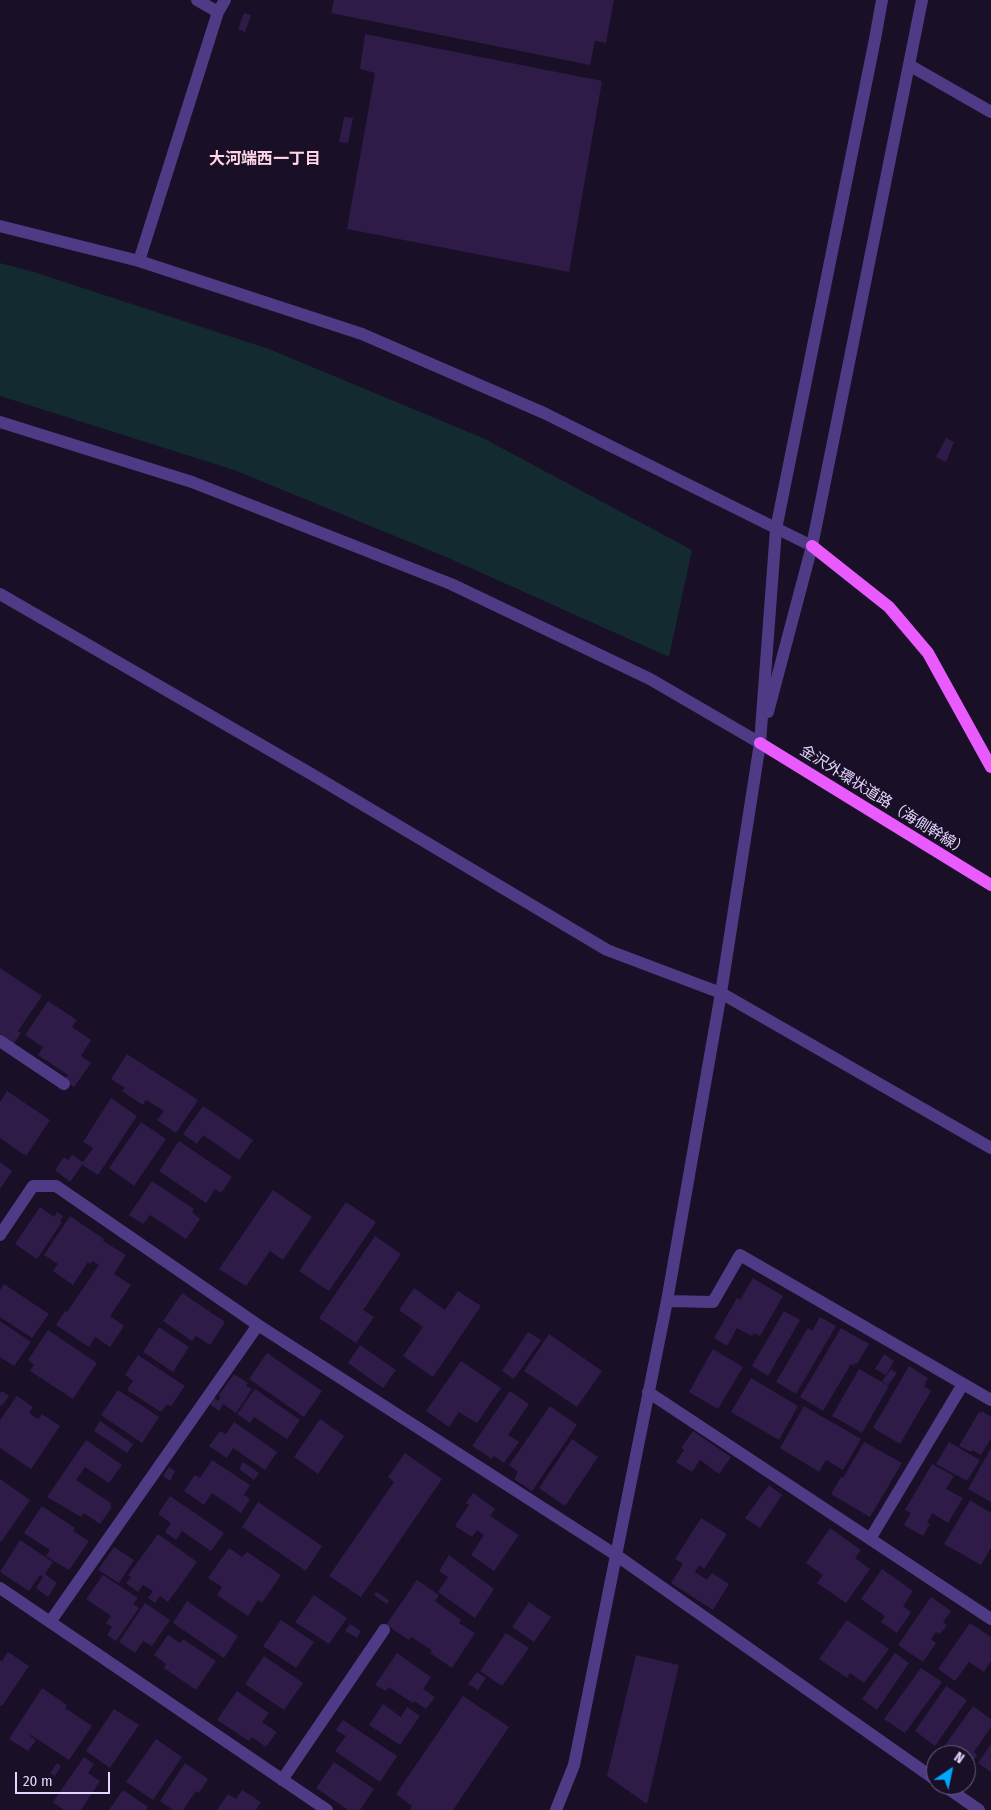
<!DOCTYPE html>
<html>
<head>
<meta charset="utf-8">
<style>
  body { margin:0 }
  #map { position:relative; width:991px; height:1810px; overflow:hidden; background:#190f26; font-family:"Fira Sans Condensed",sans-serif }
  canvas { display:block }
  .north { position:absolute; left:926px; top:1745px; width:50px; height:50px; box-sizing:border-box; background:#190f26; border:1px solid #6a5e7d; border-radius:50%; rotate:34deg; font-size:14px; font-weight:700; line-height:20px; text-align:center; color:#e4d4ff }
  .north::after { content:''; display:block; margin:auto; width:18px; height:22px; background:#00a8ff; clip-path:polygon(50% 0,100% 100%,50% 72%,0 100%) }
  .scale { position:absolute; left:15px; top:1772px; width:95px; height:22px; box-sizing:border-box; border:2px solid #e4d4ff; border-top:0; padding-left:6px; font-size:15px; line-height:18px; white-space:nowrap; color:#e4d4ff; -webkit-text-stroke:4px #190f26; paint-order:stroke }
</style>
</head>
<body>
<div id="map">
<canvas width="991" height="1810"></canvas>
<div class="north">N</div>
<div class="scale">20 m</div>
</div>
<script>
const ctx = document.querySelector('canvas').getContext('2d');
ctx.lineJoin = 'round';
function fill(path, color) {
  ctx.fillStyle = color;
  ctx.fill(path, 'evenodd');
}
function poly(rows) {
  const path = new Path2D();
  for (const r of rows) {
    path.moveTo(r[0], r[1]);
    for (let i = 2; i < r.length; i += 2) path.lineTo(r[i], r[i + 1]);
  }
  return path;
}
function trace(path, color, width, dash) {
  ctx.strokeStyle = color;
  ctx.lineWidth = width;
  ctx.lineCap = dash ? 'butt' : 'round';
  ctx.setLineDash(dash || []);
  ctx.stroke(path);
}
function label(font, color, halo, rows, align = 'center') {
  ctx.font = font + ' "Fira Sans Condensed","Noto Sans JP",sans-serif';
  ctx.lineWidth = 5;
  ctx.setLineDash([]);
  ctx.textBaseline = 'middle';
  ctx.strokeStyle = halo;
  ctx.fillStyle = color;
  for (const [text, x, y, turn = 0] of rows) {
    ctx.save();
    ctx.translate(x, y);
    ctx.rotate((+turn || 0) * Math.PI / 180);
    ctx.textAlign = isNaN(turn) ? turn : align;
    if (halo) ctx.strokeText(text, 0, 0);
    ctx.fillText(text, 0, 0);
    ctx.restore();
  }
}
fill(poly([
  [0,263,34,272,269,349,483,438,692,550,669,657,446,557,234,470,0,396]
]), '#122a30');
fill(poly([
  [334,0,614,0,606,43,595,41,590,65,331,13],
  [244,13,251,15,245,32,238,29],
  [365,34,602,81,569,272,347,229,375,73,360,69],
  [344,117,353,118,348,143,339,142],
  [946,438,954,442,946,462,936,457],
  [0,968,42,996,18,1031,21,1033,13,1045,0,1044],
  [48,1001,77,1020,72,1027,91,1040,81,1056,91,1063,74,1087,64,1080,68,1075,38,1055,43,1047,25,1035],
  [127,1054,198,1100,176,1133,157,1120,164,1111,146,1100,143,1105,122,1091,125,1088,111,1079],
  [7,1091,50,1120,26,1156,0,1138,0,1102],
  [111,1098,137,1116,98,1175,82,1165,70,1182,55,1170,64,1157,68,1160,72,1155,83,1162,93,1148,83,1142],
  [203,1106,253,1140,239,1160,203,1135,197,1144,183,1134],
  [141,1122,166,1139,134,1186,109,1168],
  [179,1141,232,1177,221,1193,215,1189,206,1203,159,1171],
  [0,1162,12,1171,0,1189],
  [152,1181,194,1209,192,1212,200,1219,186,1239,150,1215,143,1224,129,1215],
  [273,1190,312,1217,283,1260,270,1251,246,1286,219,1269],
  [346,1202,376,1222,329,1291,299,1271],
  [40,1207,54,1217,57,1212,63,1216,60,1221,62,1222,37,1259,15,1244],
  [70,1216,104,1239,103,1241,126,1255,114,1274,131,1285,110,1316,124,1326,110,1347,95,1337,89,1347,56,1325,65,1311,67,1312,99,1265,92,1261,90,1264,88,1262,73,1285,53,1271,58,1264,44,1255],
  [375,1236,401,1254,363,1310,374,1317,356,1343,319,1318],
  [753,1278,783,1296,760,1336,754,1333,752,1336,737,1328,727,1346,714,1338,737,1298,740,1300],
  [4,1284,49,1314,32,1338,0,1317,0,1290],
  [414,1288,445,1310,458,1291,481,1306,433,1377,403,1356,423,1327,399,1310],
  [182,1293,225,1322,210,1345,196,1336,192,1341,163,1321],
  [784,1311,800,1320,768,1376,752,1366],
  [820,1317,836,1326,796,1394,776,1382,808,1328,812,1331],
  [0,1321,31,1342,14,1366,0,1357],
  [159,1327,189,1347,173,1372,143,1352],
  [841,1328,869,1344,857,1364,855,1363,854,1366,851,1364,823,1411,800,1397],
  [48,1330,97,1363,73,1399,30,1371,34,1365,28,1360],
  [528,1332,541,1340,514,1379,502,1371],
  [549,1334,602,1371,577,1407,524,1371],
  [360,1345,396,1370,383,1388,348,1363],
  [713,1349,743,1367,718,1409,689,1392],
  [267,1353,322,1391,304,1417,249,1379],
  [884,1354,894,1361,886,1375,875,1369],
  [138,1355,185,1386,171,1406,167,1404,161,1412,127,1390,133,1381,125,1375],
  [461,1361,501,1388,477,1423,459,1412,449,1427,426,1411],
  [909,1366,928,1378,924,1386,931,1391,900,1444,873,1428],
  [859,1369,889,1386,862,1433,832,1416],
  [891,1369,897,1373,888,1385,882,1381],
  [234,1374,248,1383,246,1386,252,1389,236,1413,223,1404,219,1411,210,1404,214,1398,218,1401,221,1397,218,1396],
  [751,1378,798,1406,779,1440,731,1412],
  [255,1389,300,1420,287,1439,254,1417,250,1423,237,1414],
  [118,1390,159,1417,142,1443,101,1415],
  [2,1391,9,1396,2,1406,0,1405,0,1393],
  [510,1391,529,1404,508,1435,519,1442,504,1463,494,1456,492,1459,472,1446],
  [17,1396,33,1407,29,1413,38,1419,42,1414,60,1426,31,1469,0,1448,0,1420],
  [550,1406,577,1425,532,1491,514,1479,518,1472,509,1465],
  [804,1406,861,1439,843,1470,826,1460,819,1472,780,1448],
  [982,1411,991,1417,991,1440,990,1440,981,1455,972,1450,971,1452,959,1446,979,1412,981,1413],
  [320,1419,344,1436,318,1474,294,1457],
  [100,1421,133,1444,127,1453,94,1431],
  [234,1422,277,1452,265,1470,233,1448,227,1458,209,1446,220,1431,226,1434],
  [693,1431,731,1457,719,1474,700,1460,692,1472,676,1462,684,1450,681,1448],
  [572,1439,598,1457,565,1506,539,1488],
  [86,1440,122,1465,109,1483,85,1467,76,1480,111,1503,110,1505,112,1507,100,1524,84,1513,81,1517,47,1497],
  [864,1442,902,1463,870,1517,831,1494,841,1477,843,1478],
  [949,1442,980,1460,967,1481,936,1464],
  [991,1448,991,1502,968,1489],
  [405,1453,442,1479,361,1597,329,1576,394,1482,388,1477],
  [212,1460,250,1485,244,1495,250,1499,241,1513,212,1493,204,1505,184,1491,195,1475,200,1478],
  [243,1462,259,1473,254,1480,239,1469],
  [932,1464,954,1476,946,1489,963,1498,948,1523,932,1513,927,1523,930,1524,923,1536,904,1525,911,1513,905,1510],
  [169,1467,175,1471,170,1481,163,1476],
  [0,1479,30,1500,1,1542,0,1541],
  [769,1485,782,1495,760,1528,745,1518],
  [473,1493,495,1509,490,1516,519,1535,494,1571,471,1555,484,1535,477,1530,472,1537,455,1526,469,1505,466,1503],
  [170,1496,224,1533,211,1551,182,1531,176,1540,165,1532,171,1523,158,1514],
  [970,1500,991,1513,991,1548,981,1565,944,1544],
  [258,1502,322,1546,306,1571,242,1527],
  [42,1506,75,1528,73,1531,89,1541,69,1570,46,1556,50,1550,24,1533],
  [701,1518,727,1534,704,1569,699,1565,695,1572,707,1580,712,1573,729,1584,713,1610,671,1583,683,1564,675,1559],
  [830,1528,861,1550,855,1558,870,1569,846,1603,817,1583,823,1575,806,1563],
  [158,1534,197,1562,168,1602,160,1596,155,1603,148,1598,153,1591,143,1585,138,1592,126,1583,131,1577,128,1575],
  [20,1540,53,1562,45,1574,57,1583,48,1597,36,1588,43,1577,40,1575,29,1591,0,1572],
  [114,1547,134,1560,119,1583,98,1570],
  [229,1548,242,1557,247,1552,281,1575,262,1603,258,1600,248,1616,217,1595,222,1587,208,1578],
  [449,1555,494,1589,475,1618,438,1592,448,1577,439,1571],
  [882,1569,913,1591,903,1606,911,1612,897,1633,881,1622,885,1616,861,1599],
  [103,1575,138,1598,133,1604,139,1608,116,1641,107,1635,112,1627,106,1623,111,1616,86,1599],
  [417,1580,439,1595,435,1601,461,1620,459,1623,475,1633,452,1668,430,1653,432,1650,411,1637,409,1640,386,1625],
  [376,1592,389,1600,387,1604,374,1595],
  [314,1595,347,1618,329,1644,295,1622],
  [931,1597,951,1611,943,1622,947,1625,940,1634,936,1632,931,1639,936,1643,923,1662,898,1645],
  [187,1601,238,1636,224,1658,173,1623],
  [529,1602,551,1617,534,1642,512,1627],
  [145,1603,170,1620,152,1646,143,1641,135,1653,119,1642],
  [281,1620,314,1642,296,1668,263,1646],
  [847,1620,889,1649,864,1683,850,1673,847,1678,819,1659],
  [970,1623,991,1637,991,1661,984,1672,969,1662,955,1681,938,1669],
  [350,1624,361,1631,357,1638,345,1631],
  [506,1633,529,1648,502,1686,480,1671],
  [168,1635,180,1643,183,1639,216,1661,196,1690,164,1668,166,1664,154,1655],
  [8,1652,29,1666,2,1706,0,1705,0,1660,2,1661],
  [397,1653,431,1677,423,1689,435,1697,426,1709,414,1701,413,1703,388,1687,386,1691,375,1685],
  [895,1653,909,1663,877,1710,862,1699],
  [636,1655,679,1665,647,1804,607,1776],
  [264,1656,303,1683,284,1710,245,1684],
  [921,1668,942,1682,905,1733,884,1719],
  [477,1672,486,1678,478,1690,468,1684],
  [946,1686,967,1700,935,1746,915,1731],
  [42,1688,67,1705,65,1708,92,1726,69,1760,31,1735,30,1736,36,1740,28,1751,9,1739],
  [237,1691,269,1713,262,1722,277,1732,266,1747,252,1737,249,1741,217,1720],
  [463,1696,509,1727,453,1810,410,1810,412,1806,396,1794],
  [383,1704,401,1717,407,1707,420,1716,400,1745,369,1725],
  [973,1706,991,1719,991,1727,974,1752,977,1755,966,1772,966,1755,938,1755],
  [114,1709,139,1725,110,1768,86,1751],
  [343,1720,397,1756,380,1782,335,1751,346,1736,336,1730],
  [156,1739,182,1757,153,1800,126,1782],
  [991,1744,991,1772,978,1763],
  [84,1757,94,1764,88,1773,100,1781,81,1810,64,1810,53,1802],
  [334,1762,374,1789,360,1810,348,1810,316,1788],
  [57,1763,61,1766,55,1776,50,1773],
  [185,1763,208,1779,199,1793,196,1791,183,1810,173,1810,160,1801],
  [123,1790,148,1807,146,1810,109,1810],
  [242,1790,261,1802,256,1810,217,1810,228,1794,236,1799]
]), '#2f1b48');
trace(poly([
  [197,0,218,12],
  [909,65,991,112],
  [0,226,139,261,362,334,544,413,812,546],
  [139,261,218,12,225,0],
  [0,422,192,482,451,584,650,679,760,743],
  [0,594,313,775,607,950,721,993,991,1148],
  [768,712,812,546,922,0],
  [0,1041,64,1084],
  [0,1235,33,1186,56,1186,258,1325,616,1555,936,1780],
  [667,1301,713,1302,740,1255,991,1400],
  [648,1392,991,1619],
  [870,1539,963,1384],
  [0,1588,327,1810],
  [50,1622,258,1325],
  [282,1780,384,1630],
  [943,1785,979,1810],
  [556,1810,574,1765,667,1301,721,993,760,743,776,529,875,39,882,0]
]), '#4f3a86', 12);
trace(poly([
  [812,546,889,607,928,653,991,767],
  [760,743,991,885]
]), '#e95bff', 12);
label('15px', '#e4d4ff', '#190f26', [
  ["金沢外環状道路（海側幹線）",884,801,32]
]);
label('bold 16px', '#ffd6e6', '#190f26', [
  ["大河端西一丁目",265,160]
]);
</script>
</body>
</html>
